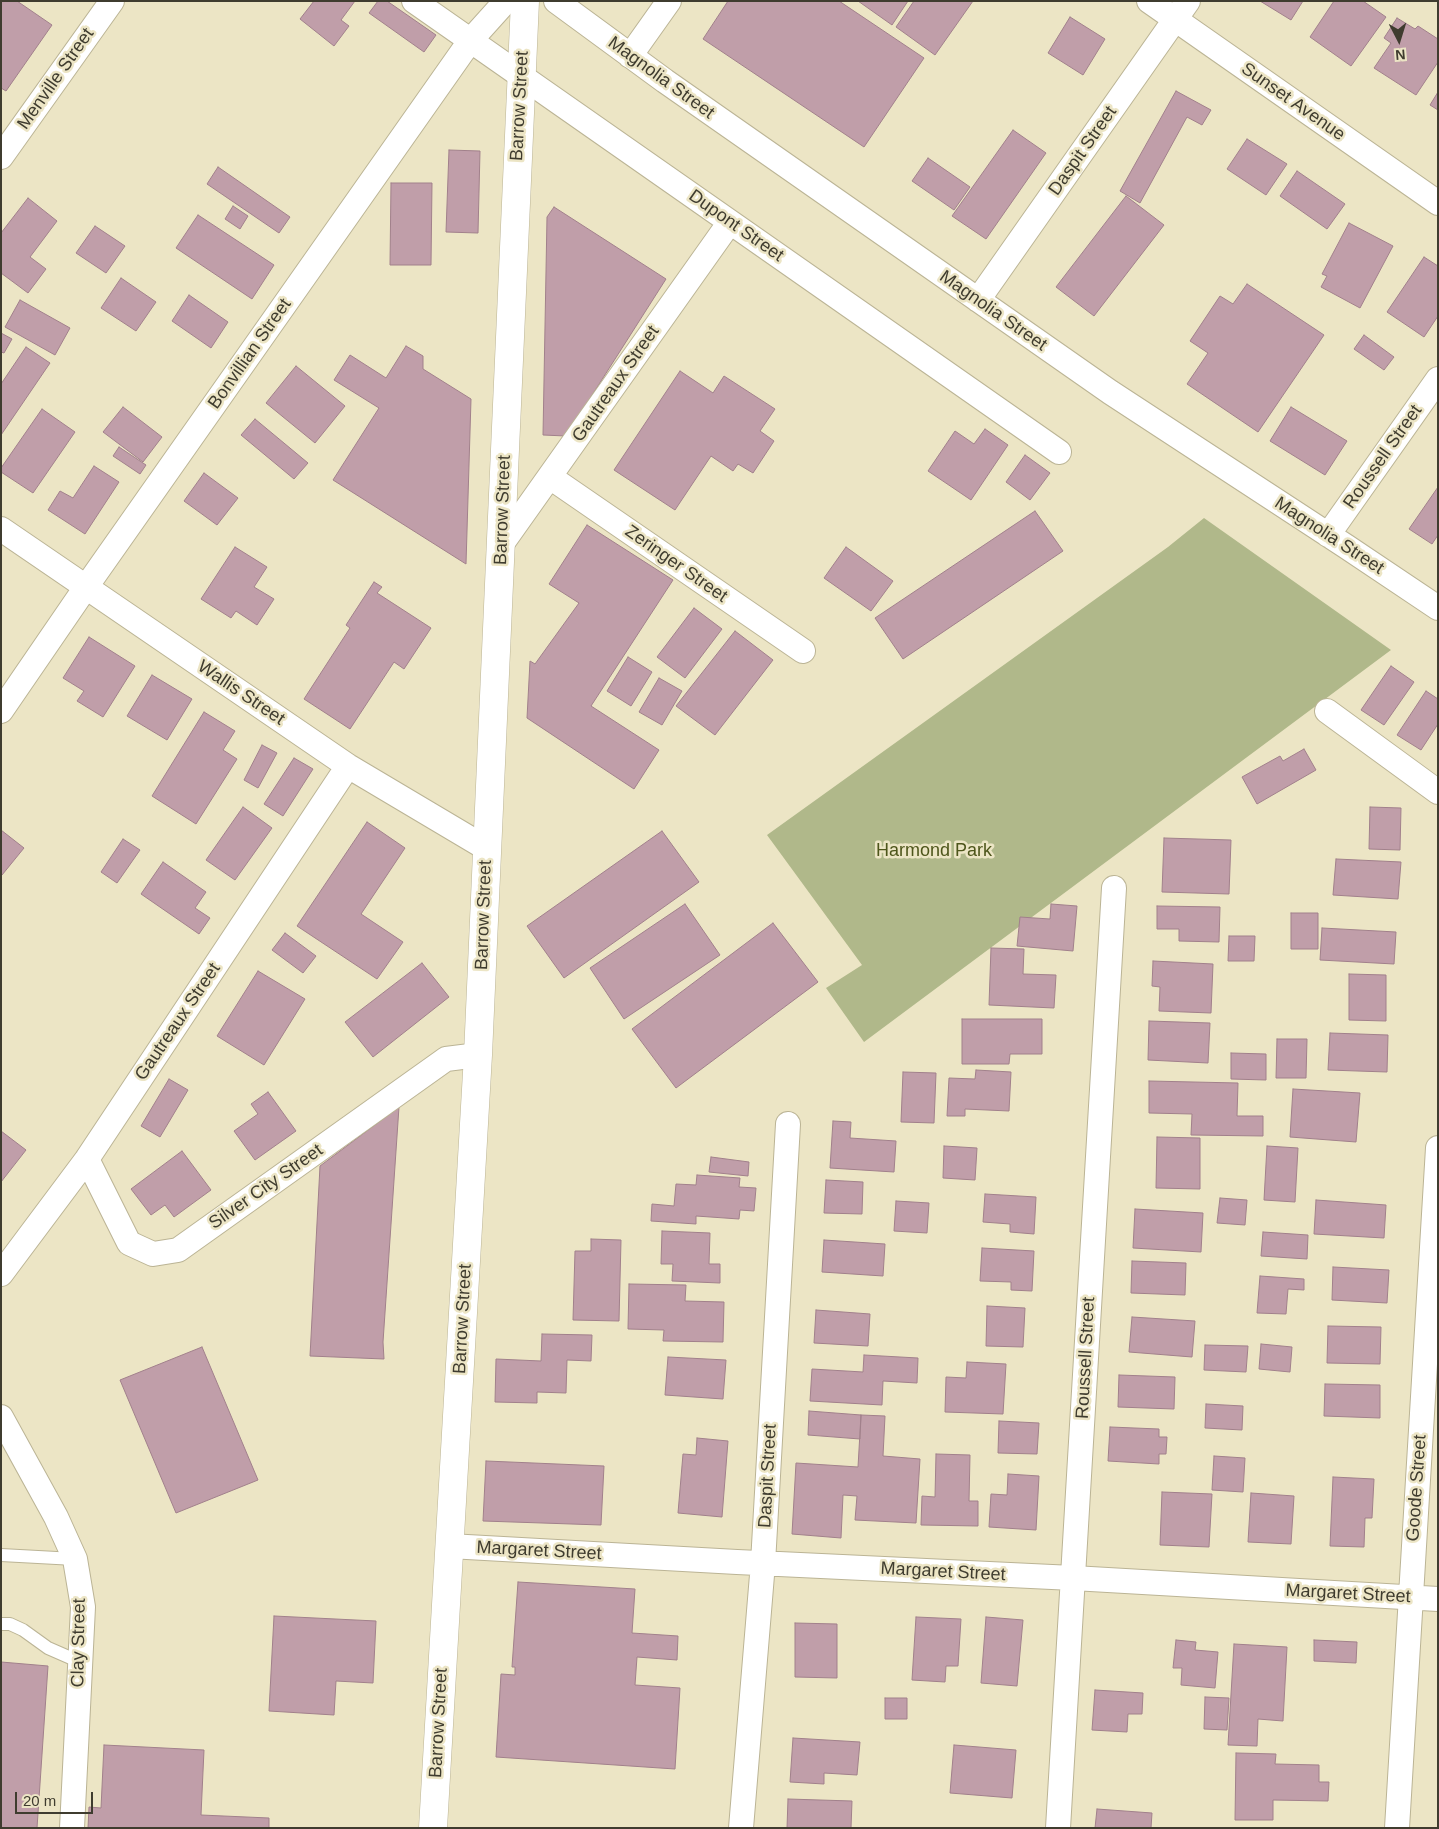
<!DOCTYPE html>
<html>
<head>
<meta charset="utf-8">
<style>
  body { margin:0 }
  #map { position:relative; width:1439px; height:1829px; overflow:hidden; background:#ece5c5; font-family:Helvetica,sans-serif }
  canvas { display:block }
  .frame { position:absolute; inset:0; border:2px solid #3f3c2f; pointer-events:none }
  .north { position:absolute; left:1374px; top:15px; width:50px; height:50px; -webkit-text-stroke:4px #ece5c5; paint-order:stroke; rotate:175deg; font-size:14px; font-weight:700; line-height:20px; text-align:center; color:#3f3c2f }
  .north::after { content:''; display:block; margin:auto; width:18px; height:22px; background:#3f3c2f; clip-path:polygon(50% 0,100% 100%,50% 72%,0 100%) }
  .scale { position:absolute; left:15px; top:1792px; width:78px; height:22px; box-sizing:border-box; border:2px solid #3f3c2f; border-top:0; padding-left:6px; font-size:15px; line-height:18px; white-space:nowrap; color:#3f3c2f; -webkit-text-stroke:4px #ece5c5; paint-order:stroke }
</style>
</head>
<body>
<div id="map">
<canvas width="1439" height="1829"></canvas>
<div class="frame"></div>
<div class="north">N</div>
<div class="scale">20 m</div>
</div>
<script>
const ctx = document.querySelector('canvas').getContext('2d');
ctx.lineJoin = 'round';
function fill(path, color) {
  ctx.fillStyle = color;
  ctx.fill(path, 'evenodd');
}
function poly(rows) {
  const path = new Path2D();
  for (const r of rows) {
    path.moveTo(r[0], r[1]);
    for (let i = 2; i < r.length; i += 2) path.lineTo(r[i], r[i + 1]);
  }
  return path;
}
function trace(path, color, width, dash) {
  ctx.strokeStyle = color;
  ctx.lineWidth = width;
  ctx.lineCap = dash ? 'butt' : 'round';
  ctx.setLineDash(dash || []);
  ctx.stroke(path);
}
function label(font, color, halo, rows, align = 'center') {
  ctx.font = font + ' Helvetica,sans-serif';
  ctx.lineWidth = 5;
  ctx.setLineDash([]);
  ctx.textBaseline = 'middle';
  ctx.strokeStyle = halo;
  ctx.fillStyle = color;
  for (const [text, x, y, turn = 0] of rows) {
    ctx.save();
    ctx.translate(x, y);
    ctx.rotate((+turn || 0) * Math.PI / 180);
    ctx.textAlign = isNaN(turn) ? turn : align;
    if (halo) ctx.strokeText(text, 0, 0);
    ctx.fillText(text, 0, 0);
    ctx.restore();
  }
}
fill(poly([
  [1204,518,1391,650,864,1042,826,988,862,965,767,835,1168,547]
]), '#b0b88a');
const building = poly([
  [1,1,17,1,52,25,6,91,1,88,1,1],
  [314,1,355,1,341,20,349,26,334,46,300,19,314,1],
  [378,1,387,1,436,35,424,52,369,13,378,1],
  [728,1,839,1,924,58,864,147,703,39,728,1],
  [858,1,908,1,892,25,858,1],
  [914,1,973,1,935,55,896,27,914,1],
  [1260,1,1303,1,1291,20,1260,1],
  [1334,1,1363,1,1386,17,1351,66,1310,37,1334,1],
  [1070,17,1105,39,1083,75,1048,53,1070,17],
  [1397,18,1415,29,1418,26,1438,39,1438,62,1416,95,1374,68,1391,43,1384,38,1397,18],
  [1176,91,1211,110,1202,125,1187,117,1140,203,1120,191,1176,91],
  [1438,92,1438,110,1430,105,1438,92],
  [1013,130,1046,153,986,239,952,216,1013,130],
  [1247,139,1287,164,1266,195,1227,169,1247,139],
  [449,150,480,151,478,233,446,232,449,150],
  [928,158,970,187,954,210,912,181,928,158],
  [218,167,290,217,279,233,207,184,218,167],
  [1297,171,1345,204,1327,229,1280,196,1297,171],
  [391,183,432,183,431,265,390,265,391,183],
  [1126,196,1164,225,1094,316,1056,287,1126,196],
  [28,198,57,221,30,257,46,269,28,293,1,273,1,233,28,198],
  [233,206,248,216,240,229,225,219,233,206],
  [554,207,666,279,566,436,543,435,547,217,554,207],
  [198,215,274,265,252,299,176,248,198,215],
  [1349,223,1393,246,1360,308,1321,287,1327,276,1322,274,1349,223],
  [95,226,125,246,106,273,76,253,95,226],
  [1424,257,1438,266,1438,316,1424,337,1387,312,1424,257],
  [121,278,156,302,136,331,101,308,121,278],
  [1247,284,1324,335,1258,432,1187,384,1208,353,1190,341,1220,296,1233,304,1247,284],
  [189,295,228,322,211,348,172,321,189,295],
  [20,300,70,328,55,355,5,327,20,300],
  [1,333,12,339,4,353,1,352,1,333],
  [1364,335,1394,357,1384,370,1354,349,1364,335],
  [406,346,423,356,423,369,471,399,466,564,333,480,379,408,334,380,350,355,386,378,406,346],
  [26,347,50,363,1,435,1,384,26,347],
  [296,366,345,406,315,443,266,403,296,366],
  [680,371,713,393,724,376,775,409,760,431,774,441,753,473,738,464,733,471,711,456,675,510,614,470,680,371],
  [123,407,162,437,143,462,103,432,123,407],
  [1291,407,1347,441,1325,475,1270,441,1291,407],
  [42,409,75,432,33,493,1,472,1,468,42,409],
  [255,419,308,463,294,479,241,435,255,419],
  [985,429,1008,445,971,500,928,471,955,431,974,444,985,429],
  [119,447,146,465,140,474,113,456,119,447],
  [1025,455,1050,473,1030,500,1006,482,1025,455],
  [94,466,119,482,85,534,48,510,60,491,73,498,94,466],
  [204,473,238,498,217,525,184,501,204,473],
  [1438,487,1438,535,1432,544,1409,529,1438,487],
  [1035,511,1063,551,903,659,875,618,1035,511],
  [587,525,673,580,591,706,659,750,634,789,527,718,530,661,535,664,579,603,549,584,587,525],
  [235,547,267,567,254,587,274,599,257,625,236,611,231,618,201,599,235,547],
  [846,547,893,581,871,611,824,578,846,547],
  [374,582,382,587,377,593,431,628,404,669,394,662,350,729,304,699,350,628,346,625,374,582],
  [694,608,722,629,685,678,657,657,694,608],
  [735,631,773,660,715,735,676,706,735,631],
  [89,637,135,666,103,717,77,701,84,691,63,678,89,637],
  [628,657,652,672,631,706,607,691,628,657],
  [1391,666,1414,682,1384,725,1361,710,1391,666],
  [152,675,192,699,167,740,127,716,152,675],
  [659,678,682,691,662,725,639,712,659,678],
  [1426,691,1438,699,1438,724,1421,750,1397,735,1426,691],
  [204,712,235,731,223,750,237,759,196,824,152,796,204,712],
  [262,745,277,753,258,788,244,780,262,745],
  [1304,749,1316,770,1257,804,1242,777,1280,756,1283,761,1304,749],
  [294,758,313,769,283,816,264,804,294,758],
  [243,807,272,828,235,880,206,860,243,807],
  [1370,807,1401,808,1400,850,1369,849,1370,807],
  [367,822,405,848,361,914,403,942,377,979,297,926,367,822],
  [1,830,24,848,2,875,1,874,1,830],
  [662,831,699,882,564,978,527,926,662,831],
  [1164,838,1231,840,1229,894,1162,892,1164,838],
  [123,839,140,850,117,883,101,872,123,839],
  [1336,859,1401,862,1398,899,1333,895,1336,859],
  [163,862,206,892,195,908,210,918,199,934,141,894,163,862],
  [685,904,720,955,624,1019,590,968,685,904],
  [1051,904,1077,906,1073,951,1017,946,1020,917,1050,919,1051,904],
  [1157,906,1220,907,1219,942,1179,941,1179,929,1157,929,1157,906],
  [1291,913,1318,913,1318,949,1291,949,1291,913],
  [773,923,818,982,676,1088,632,1029,773,923],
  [1322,928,1396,932,1394,964,1320,960,1322,928],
  [285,933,316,956,303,973,272,950,285,933],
  [1229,936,1255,936,1254,961,1228,961,1229,936],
  [991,948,1024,949,1023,974,1056,975,1054,1008,989,1005,991,948],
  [1153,961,1213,964,1211,1013,1159,1011,1160,987,1152,986,1153,961],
  [422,963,449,997,373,1057,345,1022,422,963],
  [258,971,305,999,264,1065,217,1036,258,971],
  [1349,974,1386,975,1386,1021,1349,1020,1349,974],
  [962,1019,1042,1019,1042,1054,1010,1054,1009,1064,962,1064,962,1019],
  [1149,1021,1210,1023,1208,1063,1148,1060,1149,1021],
  [1330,1033,1388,1035,1387,1072,1328,1070,1330,1033],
  [1277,1039,1307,1039,1306,1078,1276,1078,1277,1039],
  [1231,1053,1266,1054,1266,1080,1231,1079,1231,1053],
  [976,1070,1011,1072,1009,1111,965,1109,965,1116,947,1116,949,1078,975,1079,976,1070],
  [903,1072,936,1073,934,1123,901,1122,903,1072],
  [169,1079,188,1090,160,1137,141,1126,169,1079],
  [1149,1081,1238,1083,1237,1116,1263,1116,1263,1136,1191,1135,1192,1114,1149,1113,1149,1081],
  [1293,1089,1360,1093,1356,1142,1290,1137,1293,1089],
  [268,1092,296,1131,255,1160,234,1131,258,1114,251,1104,268,1092],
  [399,1107,383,1342,384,1359,310,1356,320,1166,399,1107],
  [833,1121,851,1122,850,1138,896,1141,894,1172,830,1168,833,1121],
  [1,1131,26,1150,1,1182,1,1131],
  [1157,1137,1200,1138,1200,1189,1156,1188,1157,1137],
  [944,1146,977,1148,975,1180,943,1178,944,1146],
  [1267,1146,1298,1148,1295,1202,1264,1200,1267,1146],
  [182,1151,211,1190,174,1217,165,1205,151,1215,131,1189,182,1151],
  [711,1157,749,1162,748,1176,709,1172,711,1157],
  [697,1175,740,1178,739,1187,756,1188,754,1211,740,1210,739,1219,696,1216,696,1224,651,1221,652,1204,674,1206,676,1184,696,1185,697,1175],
  [826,1180,863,1182,862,1214,824,1213,826,1180],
  [985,1194,1036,1197,1034,1234,1010,1232,1010,1224,983,1222,985,1194],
  [1220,1198,1247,1200,1245,1225,1217,1223,1220,1198],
  [1316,1200,1386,1205,1384,1238,1314,1234,1316,1200],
  [896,1201,929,1203,927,1233,894,1231,896,1201],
  [1135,1209,1203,1213,1201,1252,1133,1248,1135,1209],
  [662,1231,710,1233,709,1264,720,1264,720,1283,672,1281,673,1264,661,1264,662,1231],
  [1263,1232,1308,1235,1307,1259,1261,1256,1263,1232],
  [591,1239,621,1240,619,1321,573,1320,575,1251,591,1251,591,1239],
  [824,1240,885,1244,883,1276,822,1272,824,1240],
  [982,1248,1034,1251,1032,1291,1011,1290,1011,1282,980,1281,982,1248],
  [1132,1261,1186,1263,1185,1295,1131,1293,1132,1261],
  [1333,1267,1389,1270,1387,1303,1332,1300,1333,1267],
  [1260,1276,1304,1279,1304,1290,1288,1289,1286,1314,1257,1313,1260,1276],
  [629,1284,686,1285,685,1301,724,1302,723,1342,663,1341,664,1330,628,1329,629,1284],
  [987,1306,1025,1308,1023,1347,986,1346,987,1306],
  [816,1310,870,1314,868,1346,814,1343,816,1310],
  [1132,1317,1195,1321,1192,1357,1129,1352,1132,1317],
  [1328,1326,1381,1327,1380,1364,1327,1363,1328,1326],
  [542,1334,592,1335,591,1361,567,1360,566,1393,537,1392,537,1403,495,1402,496,1359,541,1361,542,1334],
  [1261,1344,1292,1347,1290,1372,1259,1369,1261,1344],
  [1205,1345,1248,1346,1246,1372,1204,1370,1205,1345],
  [202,1347,258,1480,176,1513,120,1380,202,1347],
  [864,1355,918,1358,917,1383,883,1381,882,1405,810,1401,812,1369,863,1372,864,1355],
  [668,1357,726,1360,723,1399,665,1395,668,1357],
  [967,1362,1006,1364,1003,1414,945,1412,946,1377,966,1378,967,1362],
  [1119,1375,1175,1377,1174,1409,1118,1407,1119,1375],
  [1325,1384,1380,1385,1380,1418,1324,1416,1325,1384],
  [1206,1404,1243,1406,1242,1430,1205,1428,1206,1404],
  [809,1411,861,1415,860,1439,808,1435,809,1411],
  [861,1415,885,1416,883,1456,920,1459,916,1523,855,1520,857,1496,843,1495,841,1538,792,1534,796,1463,858,1467,861,1415],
  [999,1421,1039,1423,1037,1454,998,1453,999,1421],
  [1110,1427,1159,1429,1159,1437,1167,1437,1166,1454,1159,1454,1159,1464,1108,1461,1110,1427],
  [697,1438,728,1441,722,1517,678,1513,683,1454,696,1455,697,1438],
  [936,1454,970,1455,969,1501,978,1501,978,1526,921,1525,922,1496,935,1497,936,1454],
  [1214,1456,1245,1458,1243,1492,1212,1490,1214,1456],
  [486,1461,604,1466,601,1525,483,1521,486,1461],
  [1008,1474,1039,1476,1036,1530,989,1527,991,1494,1007,1495,1008,1474],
  [1333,1477,1374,1479,1372,1518,1365,1518,1364,1547,1330,1546,1333,1477],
  [1162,1492,1212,1494,1209,1547,1160,1545,1162,1492],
  [1251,1493,1294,1496,1291,1544,1248,1542,1251,1493],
  [518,1582,635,1589,632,1633,678,1636,677,1660,637,1657,635,1685,680,1688,675,1769,496,1757,501,1674,515,1675,515,1667,512,1667,518,1582],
  [274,1616,376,1621,373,1683,336,1681,334,1715,269,1711,274,1616],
  [916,1617,961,1619,958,1666,946,1666,945,1682,912,1680,916,1617],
  [986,1617,1023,1620,1017,1686,981,1683,986,1617],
  [795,1623,837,1624,837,1678,795,1677,795,1623],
  [1176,1640,1196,1642,1195,1650,1218,1652,1215,1688,1181,1685,1182,1668,1173,1668,1176,1640],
  [1314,1640,1357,1642,1356,1663,1314,1661,1314,1640],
  [1234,1644,1287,1647,1283,1721,1258,1719,1257,1746,1228,1745,1234,1644],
  [1,1662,48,1666,37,1828,1,1828,1,1662],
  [1095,1690,1143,1693,1142,1714,1128,1714,1127,1732,1092,1730,1095,1690],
  [1205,1697,1229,1698,1227,1730,1204,1729,1205,1697],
  [885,1698,907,1698,907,1719,885,1719,885,1698],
  [793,1738,860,1742,857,1775,824,1773,824,1784,790,1782,793,1738],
  [104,1745,204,1750,201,1815,269,1818,269,1828,88,1828,89,1807,101,1808,104,1745],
  [954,1745,1016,1750,1012,1798,950,1793,954,1745],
  [1236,1753,1276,1754,1275,1764,1319,1765,1319,1782,1329,1782,1328,1801,1273,1800,1273,1820,1235,1820,1236,1753],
  [788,1799,852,1801,851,1828,787,1828,788,1799],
  [1097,1809,1152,1813,1151,1828,1095,1828,1097,1809]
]);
fill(building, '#c09ea9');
trace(building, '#a1808b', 1);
const service = poly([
  [1,1555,75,1559],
  [1,1624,10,1624,23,1630,48,1648,80,1662]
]);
const minor = poly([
  [414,1,1059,452],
  [556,1,665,81,1110,392,1347,547,1438,608],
  [1149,1,1438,203],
  [630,56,669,1],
  [1,157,112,1],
  [978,300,1188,1],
  [550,477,803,651],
  [1,529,348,766,486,848],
  [1328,535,1438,379],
  [501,545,730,222],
  [1,711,86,587,470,41,506,1],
  [1327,711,1438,792],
  [87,1159,129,1243,153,1254,178,1250,446,1059,478,1055],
  [1,1274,87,1159,348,766],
  [1,1417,56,1517,75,1559,83,1607,72,1828],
  [449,1546,737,1562,1073,1578,1438,1599],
  [741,1828,763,1563,788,1124],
  [1058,1828,1114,888],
  [1397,1828,1438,1148]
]);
const secondary = poly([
  [433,1828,478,1055,525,1]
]);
trace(service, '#bbb495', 14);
trace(minor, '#bbb495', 26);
trace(secondary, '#bbb495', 29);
trace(service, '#fff', 12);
trace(minor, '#fff', 24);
trace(secondary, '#fff', 28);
label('18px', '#3f3c2f', '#ece5c5', [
  ["Magnolia Street",661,78,36],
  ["Menville Street",56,79,-55],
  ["Sunset Avenue",1293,102,35],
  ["Barrow Street",520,106,-87],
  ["Daspit Street",1083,151,-55],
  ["Dupont Street",736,226,35],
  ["Magnolia Street",993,311,35],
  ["Bonvillian Street",250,354,-55],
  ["Gautreaux Street",616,384,-55],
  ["Roussell Street",1383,457,-55],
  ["Barrow Street",503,510,-88],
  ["Magnolia Street",1329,536,33],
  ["Zeringer Street",676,564,35],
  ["Wallis Street",241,693,34],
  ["Barrow Street",484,915,-88],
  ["Gautreaux Street",178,1022,-56],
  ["Silver City Street",266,1187,-35],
  ["Barrow Street",463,1319,-87],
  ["Roussell Street",1086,1358,-87],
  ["Daspit Street",768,1476,-87],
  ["Goode Street",1417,1488,-86],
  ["Margaret Street",539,1551,3],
  ["Margaret Street",943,1572,3],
  ["Margaret Street",1348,1594,3],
  ["Clay Street",79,1643,-89],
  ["Barrow Street",439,1723,-87]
]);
label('18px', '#4e561b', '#ece5c5', [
  ["Harmond Park",934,851]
]);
</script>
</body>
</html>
